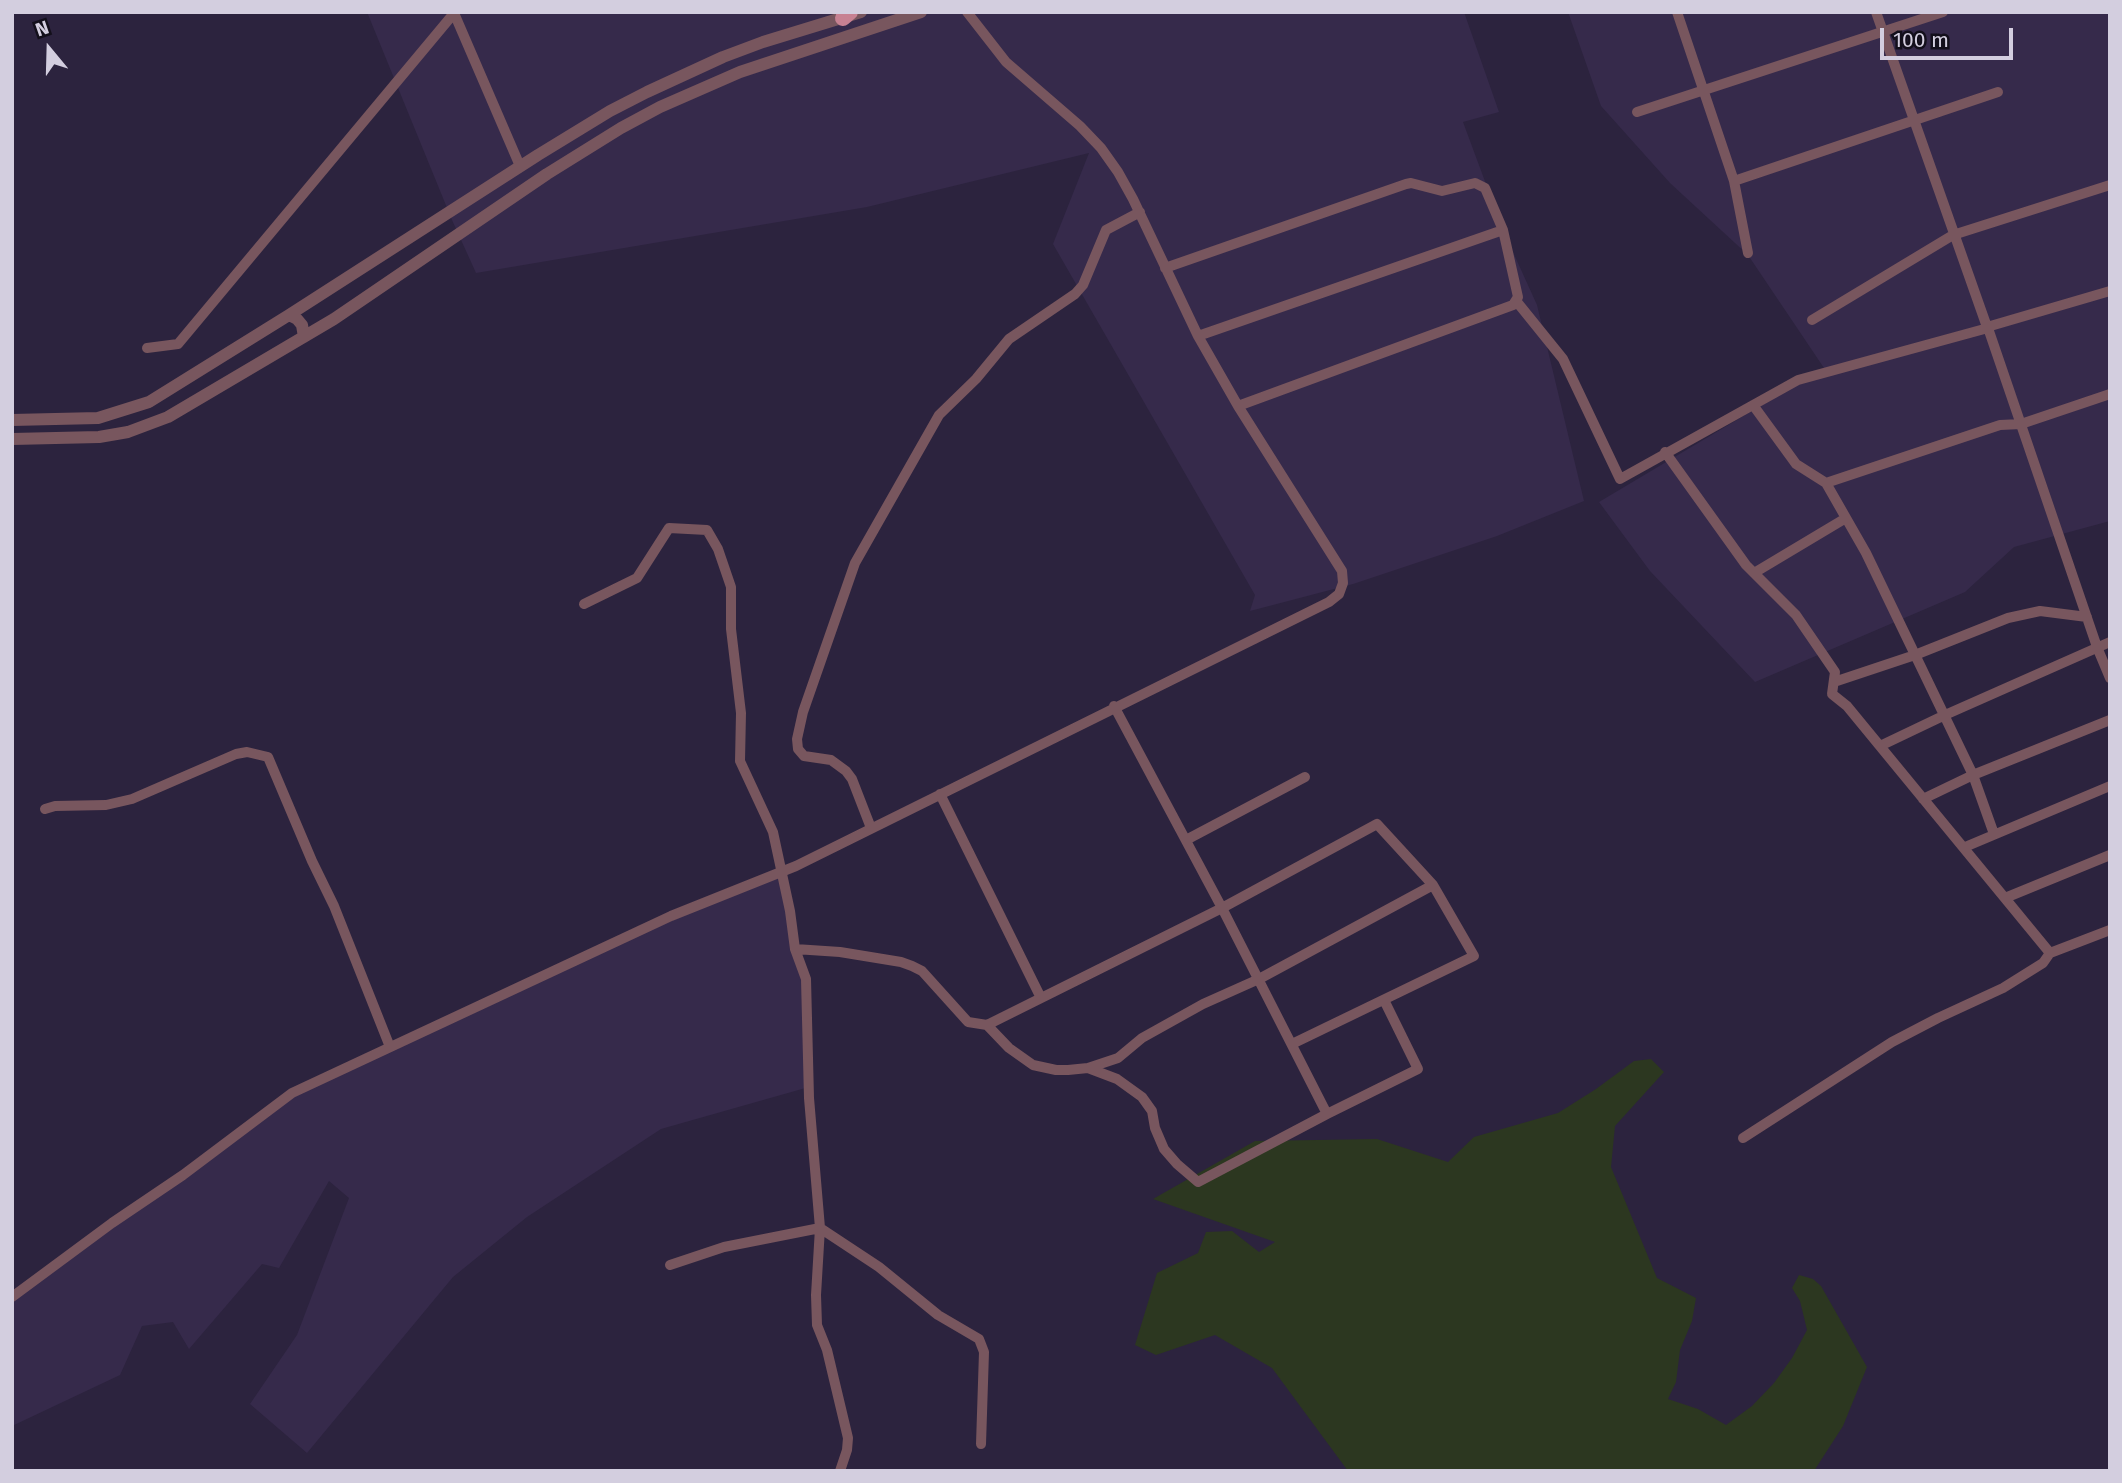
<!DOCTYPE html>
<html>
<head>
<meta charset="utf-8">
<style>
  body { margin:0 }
  #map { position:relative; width:2122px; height:1483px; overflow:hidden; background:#2c233e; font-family:"Fira Sans",sans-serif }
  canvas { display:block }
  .frame { position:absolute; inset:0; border:14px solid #d3cedf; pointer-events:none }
  .north { position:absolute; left:14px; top:14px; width:70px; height:70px; -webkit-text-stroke:5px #130f1b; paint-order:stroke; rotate:341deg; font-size:19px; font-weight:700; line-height:28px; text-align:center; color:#d3cedf }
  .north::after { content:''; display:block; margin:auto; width:24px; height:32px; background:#d3cedf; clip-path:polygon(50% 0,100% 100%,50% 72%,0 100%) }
  .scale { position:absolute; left:1880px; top:28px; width:133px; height:32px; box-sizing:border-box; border:4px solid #d3cedf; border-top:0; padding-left:9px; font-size:21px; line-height:24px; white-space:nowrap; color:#d3cedf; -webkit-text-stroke:5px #130f1b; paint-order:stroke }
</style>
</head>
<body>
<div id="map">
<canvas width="2122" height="1483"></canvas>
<div class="frame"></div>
<div class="north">N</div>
<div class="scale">100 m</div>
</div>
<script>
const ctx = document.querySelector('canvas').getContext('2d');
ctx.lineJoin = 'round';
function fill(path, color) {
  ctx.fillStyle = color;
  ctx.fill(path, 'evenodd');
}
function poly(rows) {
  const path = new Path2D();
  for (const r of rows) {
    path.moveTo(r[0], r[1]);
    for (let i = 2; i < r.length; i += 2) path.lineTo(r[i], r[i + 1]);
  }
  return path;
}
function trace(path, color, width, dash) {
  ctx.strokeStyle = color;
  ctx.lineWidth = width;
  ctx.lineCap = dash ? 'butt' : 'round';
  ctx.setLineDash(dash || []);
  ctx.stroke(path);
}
fill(poly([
  [367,12,1464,12,1499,112,1463,122,1503,230,1537,305,1584,501,1497,536,1353,584,1250,611,1255,595,1053,244,1089,153,867,207,476,273,452,220],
  [1568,12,2110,12,2110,521,2014,547,1965,592,1755,682,1650,571,1599,502,1824,368,1748,255,1670,183,1601,106],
  [781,872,806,979,809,1087,661,1129,527,1217,453,1277,307,1453,250,1404,297,1335,349,1198,329,1181,279,1268,262,1264,189,1349,173,1322,142,1326,120,1375,12,1426,12,1297,242,1129,329,1073]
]), '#362a4b');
fill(poly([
  [1651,1059,1664,1072,1615,1126,1611,1167,1657,1278,1696,1298,1692,1321,1680,1350,1676,1382,1668,1399,1698,1409,1726,1425,1752,1406,1774,1383,1792,1358,1807,1330,1800,1301,1792,1288,1799,1275,1813,1279,1821,1286,1867,1367,1843,1426,1814,1471,1348,1471,1272,1368,1215,1335,1156,1355,1135,1345,1157,1273,1198,1253,1206,1232,1232,1231,1259,1252,1275,1242,1153,1199,1255,1141,1377,1139,1448,1162,1474,1137,1558,1113,1596,1089,1634,1061]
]), '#2c3720');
trace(poly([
  [1677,12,1734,181,1748,253],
  [1876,12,1987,327,2110,291],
  [454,13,520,166],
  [1637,112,1943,12],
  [1734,181,1998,92],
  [1165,268,1406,184,1411,183,1442,191,1475,183,1485,188,1503,230,1518,297,1513,305,1238,406],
  [1517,302,1563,359,1620,479,1798,380,1988,328,2097,647,2110,678],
  [1812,320,1953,235,2110,185],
  [1198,336,1503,230],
  [147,348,178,344,455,12],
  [1753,405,1796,464,1826,483,1866,553,1973,775,1994,834],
  [1665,452,1746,565,1796,615,1835,672,1832,694,1847,706,2050,953],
  [1826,483,2000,425,2021,424,2110,394],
  [1754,573,1846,518],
  [584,604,637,578,669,528,707,530,718,549,731,587,731,629,741,713,740,761,773,832,790,911,795,949,806,979,809,1098,820,1228,816,1295,817,1325,827,1350,848,1438,847,1450,840,1471],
  [1834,682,1915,655,2008,618,2040,611,2087,617],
  [1114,706,1222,908,1327,1114,1418,1069,1384,1000],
  [1880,746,1945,715,2110,642],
  [940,794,1041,998],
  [1923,799,1973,775,2110,720],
  [45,809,55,806,106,805,132,799,236,754,247,752,268,757,312,861,334,906,390,1047],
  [871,828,852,779,846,771,831,760,804,756,798,749,797,739,803,712,855,563,939,415,976,379,1009,339,1075,294,1083,285,1106,230,1140,212],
  [1186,840,1305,777],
  [1965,847,2110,786],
  [2005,898,2110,855],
  [795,949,840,952,901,962,912,966,922,971,968,1022,987,1025,1009,1048,1033,1065,1056,1070,1068,1070,1088,1068,1118,1058,1142,1038,1203,1004,1259,979,1433,885,1474,956,1292,1044],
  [987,1025,1222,908,1377,824,1433,885],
  [1088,1068,1117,1079,1142,1097,1152,1111,1155,1128,1164,1149,1177,1164,1198,1182,1327,1114],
  [1743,1138,1892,1042,1938,1018,2003,988,2043,963,2050,953,2110,930],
  [670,1265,724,1247,820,1228,879,1267,938,1315,979,1339,984,1352,981,1444],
  [12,1297,112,1223,183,1175,292,1093,671,916,796,866,1329,602,1339,594,1343,583,1342,571,1238,406,1198,336,1133,199,1118,172,1101,148,1080,126,1006,62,967,12]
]), '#78565e', 10);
trace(poly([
  [289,315,297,319,302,325,304,337],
  [12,420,98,418,149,402,289,315,538,155,610,111,647,92,723,57,763,42,861,12],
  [12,439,99,437,128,432,168,417,334,319,547,174,621,128,660,107,740,72,921,12]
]), '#78565e', 12);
trace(poly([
  [843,18,850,12]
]), '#c78192', 16);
</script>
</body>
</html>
